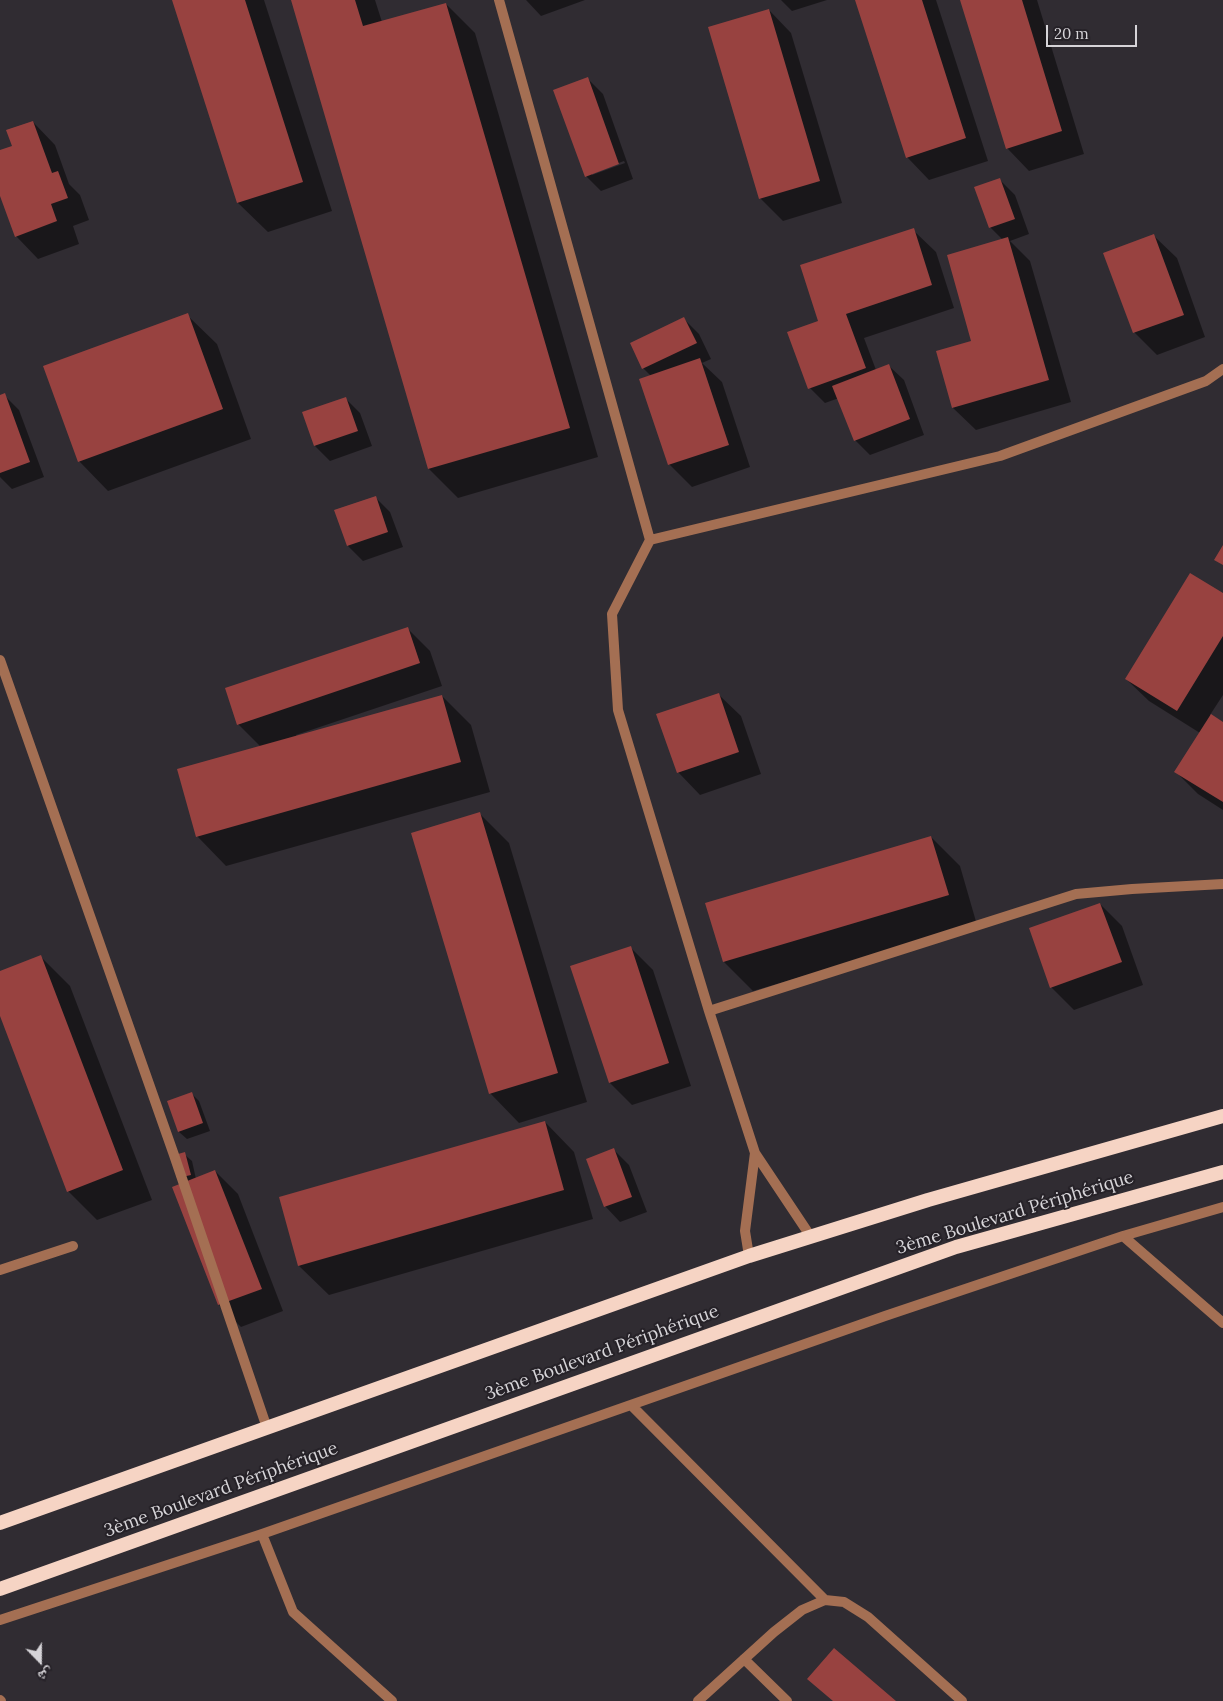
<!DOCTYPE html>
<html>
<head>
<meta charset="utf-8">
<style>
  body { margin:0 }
  #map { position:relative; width:1223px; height:1701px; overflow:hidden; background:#302c32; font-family:Lora,"Noto Naskh Arabic",serif }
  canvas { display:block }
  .north { position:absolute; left:15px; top:1636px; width:50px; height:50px; -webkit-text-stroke:4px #262228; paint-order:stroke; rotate:158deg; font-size:14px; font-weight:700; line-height:20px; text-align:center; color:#d6d4d8 }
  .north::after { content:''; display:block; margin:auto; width:18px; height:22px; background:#d6d4d8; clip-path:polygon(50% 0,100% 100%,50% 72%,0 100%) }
  .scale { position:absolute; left:1046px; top:25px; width:91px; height:22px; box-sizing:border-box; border:2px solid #d6d4d8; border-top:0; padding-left:6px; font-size:15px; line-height:18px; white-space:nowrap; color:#d6d4d8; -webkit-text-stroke:4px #262228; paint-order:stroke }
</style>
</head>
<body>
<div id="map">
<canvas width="1223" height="1701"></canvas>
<div class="north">ش</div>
<div class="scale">20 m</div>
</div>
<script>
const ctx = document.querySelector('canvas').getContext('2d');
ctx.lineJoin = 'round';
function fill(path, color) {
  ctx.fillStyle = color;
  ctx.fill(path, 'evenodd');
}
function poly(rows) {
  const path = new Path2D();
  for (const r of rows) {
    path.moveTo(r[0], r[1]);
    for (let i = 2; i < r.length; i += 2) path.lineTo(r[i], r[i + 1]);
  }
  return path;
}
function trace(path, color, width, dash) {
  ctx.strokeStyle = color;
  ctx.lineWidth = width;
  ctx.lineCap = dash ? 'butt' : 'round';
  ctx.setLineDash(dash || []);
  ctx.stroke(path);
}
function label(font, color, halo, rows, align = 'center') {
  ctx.font = font + ' Lora,serif';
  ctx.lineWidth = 4;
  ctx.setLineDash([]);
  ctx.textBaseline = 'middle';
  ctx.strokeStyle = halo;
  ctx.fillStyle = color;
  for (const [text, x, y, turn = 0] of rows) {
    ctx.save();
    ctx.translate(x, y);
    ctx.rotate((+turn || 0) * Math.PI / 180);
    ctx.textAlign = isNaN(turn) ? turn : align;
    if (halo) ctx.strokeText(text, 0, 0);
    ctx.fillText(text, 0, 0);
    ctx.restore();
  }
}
fill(poly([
  [173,0,264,0,332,211,268,232,238,203],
  [293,0,375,0,382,22,446,4,475,33,598,457,458,498,429,469],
  [526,0,585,0,541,16],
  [781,0,827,0,792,11],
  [856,0,936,0,988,161,929,180,907,157],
  [961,0,1037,0,1084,154,1029,171,1007,148],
  [769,10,791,33,842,203,783,221,760,198],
  [588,79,603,94,633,179,601,191,586,176],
  [624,161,625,163,592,175,592,173],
  [33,122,55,145,69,184,80,195,89,220,73,226,79,244,38,259,16,236,0,192,0,152,14,147],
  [1000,180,1015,195,1029,234,1010,241,1030,261,1071,402,976,430,953,408,937,352,973,342,1003,240,990,227],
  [913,230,936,252,954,308,864,338,876,370,888,365,904,380,924,435,870,455,855,440,839,398,825,403,810,388,820,322],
  [1154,236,1177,258,1205,337,1157,355,1134,332],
  [187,315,217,344,251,439,108,491,79,461],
  [684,319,699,334,711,359,702,363,722,382,750,467,692,487,669,464,651,376,643,368],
  [4,395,19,410,44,477,12,489,0,477,0,396],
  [345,398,360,413,372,446,330,461,315,446],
  [375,497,390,512,403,547,363,561,348,546,336,511],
  [1223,595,1223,695,1210,715,1223,723,1223,810,1198,794,1176,772,1200,733,1149,701,1126,679],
  [407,628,430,651,442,686,296,735,297,737,442,696,471,725,490,792,226,866,197,836,261,747,238,724],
  [718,694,741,716,761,774,700,795,678,772],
  [480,814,509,843,587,1102,519,1123,490,1093],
  [931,837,960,866,977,925,753,991,724,962],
  [1100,904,1122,926,1143,985,1074,1010,1051,987],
  [630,947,653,970,691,1086,632,1105,610,1083],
  [41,957,70,986,152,1200,97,1220,68,1191,0,1013,0,972],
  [192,1094,199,1101,210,1131,187,1139,179,1132,169,1102],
  [545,1122,574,1152,593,1219,329,1295,299,1266],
  [614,1150,629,1165,647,1212,620,1222,605,1206],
  [184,1154,192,1161,196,1179,215,1171,238,1194,283,1311,241,1327,219,1305,184,1183]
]), '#0007');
fill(poly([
  [172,0,245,0,303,182,237,203],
  [291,0,355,0,363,26,446,3,570,428,428,469],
  [855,0,922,0,966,138,906,158],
  [960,0,1022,0,1062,131,1006,149],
  [769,9,820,181,759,199,708,27],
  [588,77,619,164,585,177,553,90],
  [33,121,52,173,58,171,68,198,51,204,57,221,15,237,0,196,0,150,12,146,6,130],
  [1000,178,1015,219,989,228,974,187],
  [914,228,932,285,846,314,866,368,808,389,787,332,818,321,800,265],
  [1154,234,1184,315,1133,333,1103,253],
  [1008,237,1049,380,952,408,936,351,971,341,947,255],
  [188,313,223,409,78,462,43,366],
  [684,317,697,343,642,369,630,343],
  [700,358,729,445,668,465,639,379],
  [889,364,910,419,854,441,832,386],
  [5,393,30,462,0,473,0,395],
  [346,397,358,431,314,446,302,412],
  [376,496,388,532,347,546,334,510],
  [1223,545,1223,565,1214,560],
  [1190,573,1223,593,1223,636,1177,711,1125,679],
  [408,627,420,663,237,725,225,688],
  [719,693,739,752,677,773,656,714],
  [442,695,461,762,196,837,177,769],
  [1211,714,1223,722,1223,802,1174,772],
  [480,812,558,1073,489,1094,411,833],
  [931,836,949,895,723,962,705,903],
  [1100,903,1122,962,1050,988,1029,928],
  [631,946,669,1063,609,1083,570,966],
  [41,955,123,1170,67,1192,0,1016,0,971],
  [192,1092,203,1123,178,1132,167,1101],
  [545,1121,564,1190,298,1266,279,1197],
  [614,1148,632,1197,604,1207,586,1159],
  [185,1152,191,1175,177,1178,171,1156],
  [215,1170,262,1289,218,1305,172,1187],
  [834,1648,896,1701,833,1701,807,1679]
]), '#984240');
trace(poly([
  [499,0,650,540,612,614,618,710,709,1011,755,1153],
  [650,540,1000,456,1206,381,1223,369],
  [0,660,174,1155,267,1428],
  [709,1011,1076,894,1132,889,1223,884],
  [749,1256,745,1231,755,1153,811,1237],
  [0,1270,73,1246]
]), '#a46f53', 10);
trace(poly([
  [1123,1236,1223,1323],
  [631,1405,825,1600],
  [262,1534,293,1612,392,1701],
  [0,1620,262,1534,885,1316,1123,1236,1223,1207],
  [744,1659,787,1701],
  [0,1700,1,1701],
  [698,1701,774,1632,802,1610,825,1600,844,1602,868,1617,962,1701]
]), '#a46f53', 10);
trace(poly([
  [0,1523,749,1256,928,1200,1223,1116],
  [0,1589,956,1247,1223,1172]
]), '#f6d4c4', 14);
label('18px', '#d6d4d8', '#262228', [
  ["3ème Boulevard Périphérique",1015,1213,-17],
  ["3ème Boulevard Périphérique",602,1353,-20],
  ["3ème Boulevard Périphérique",221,1490,-20]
]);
</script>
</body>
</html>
